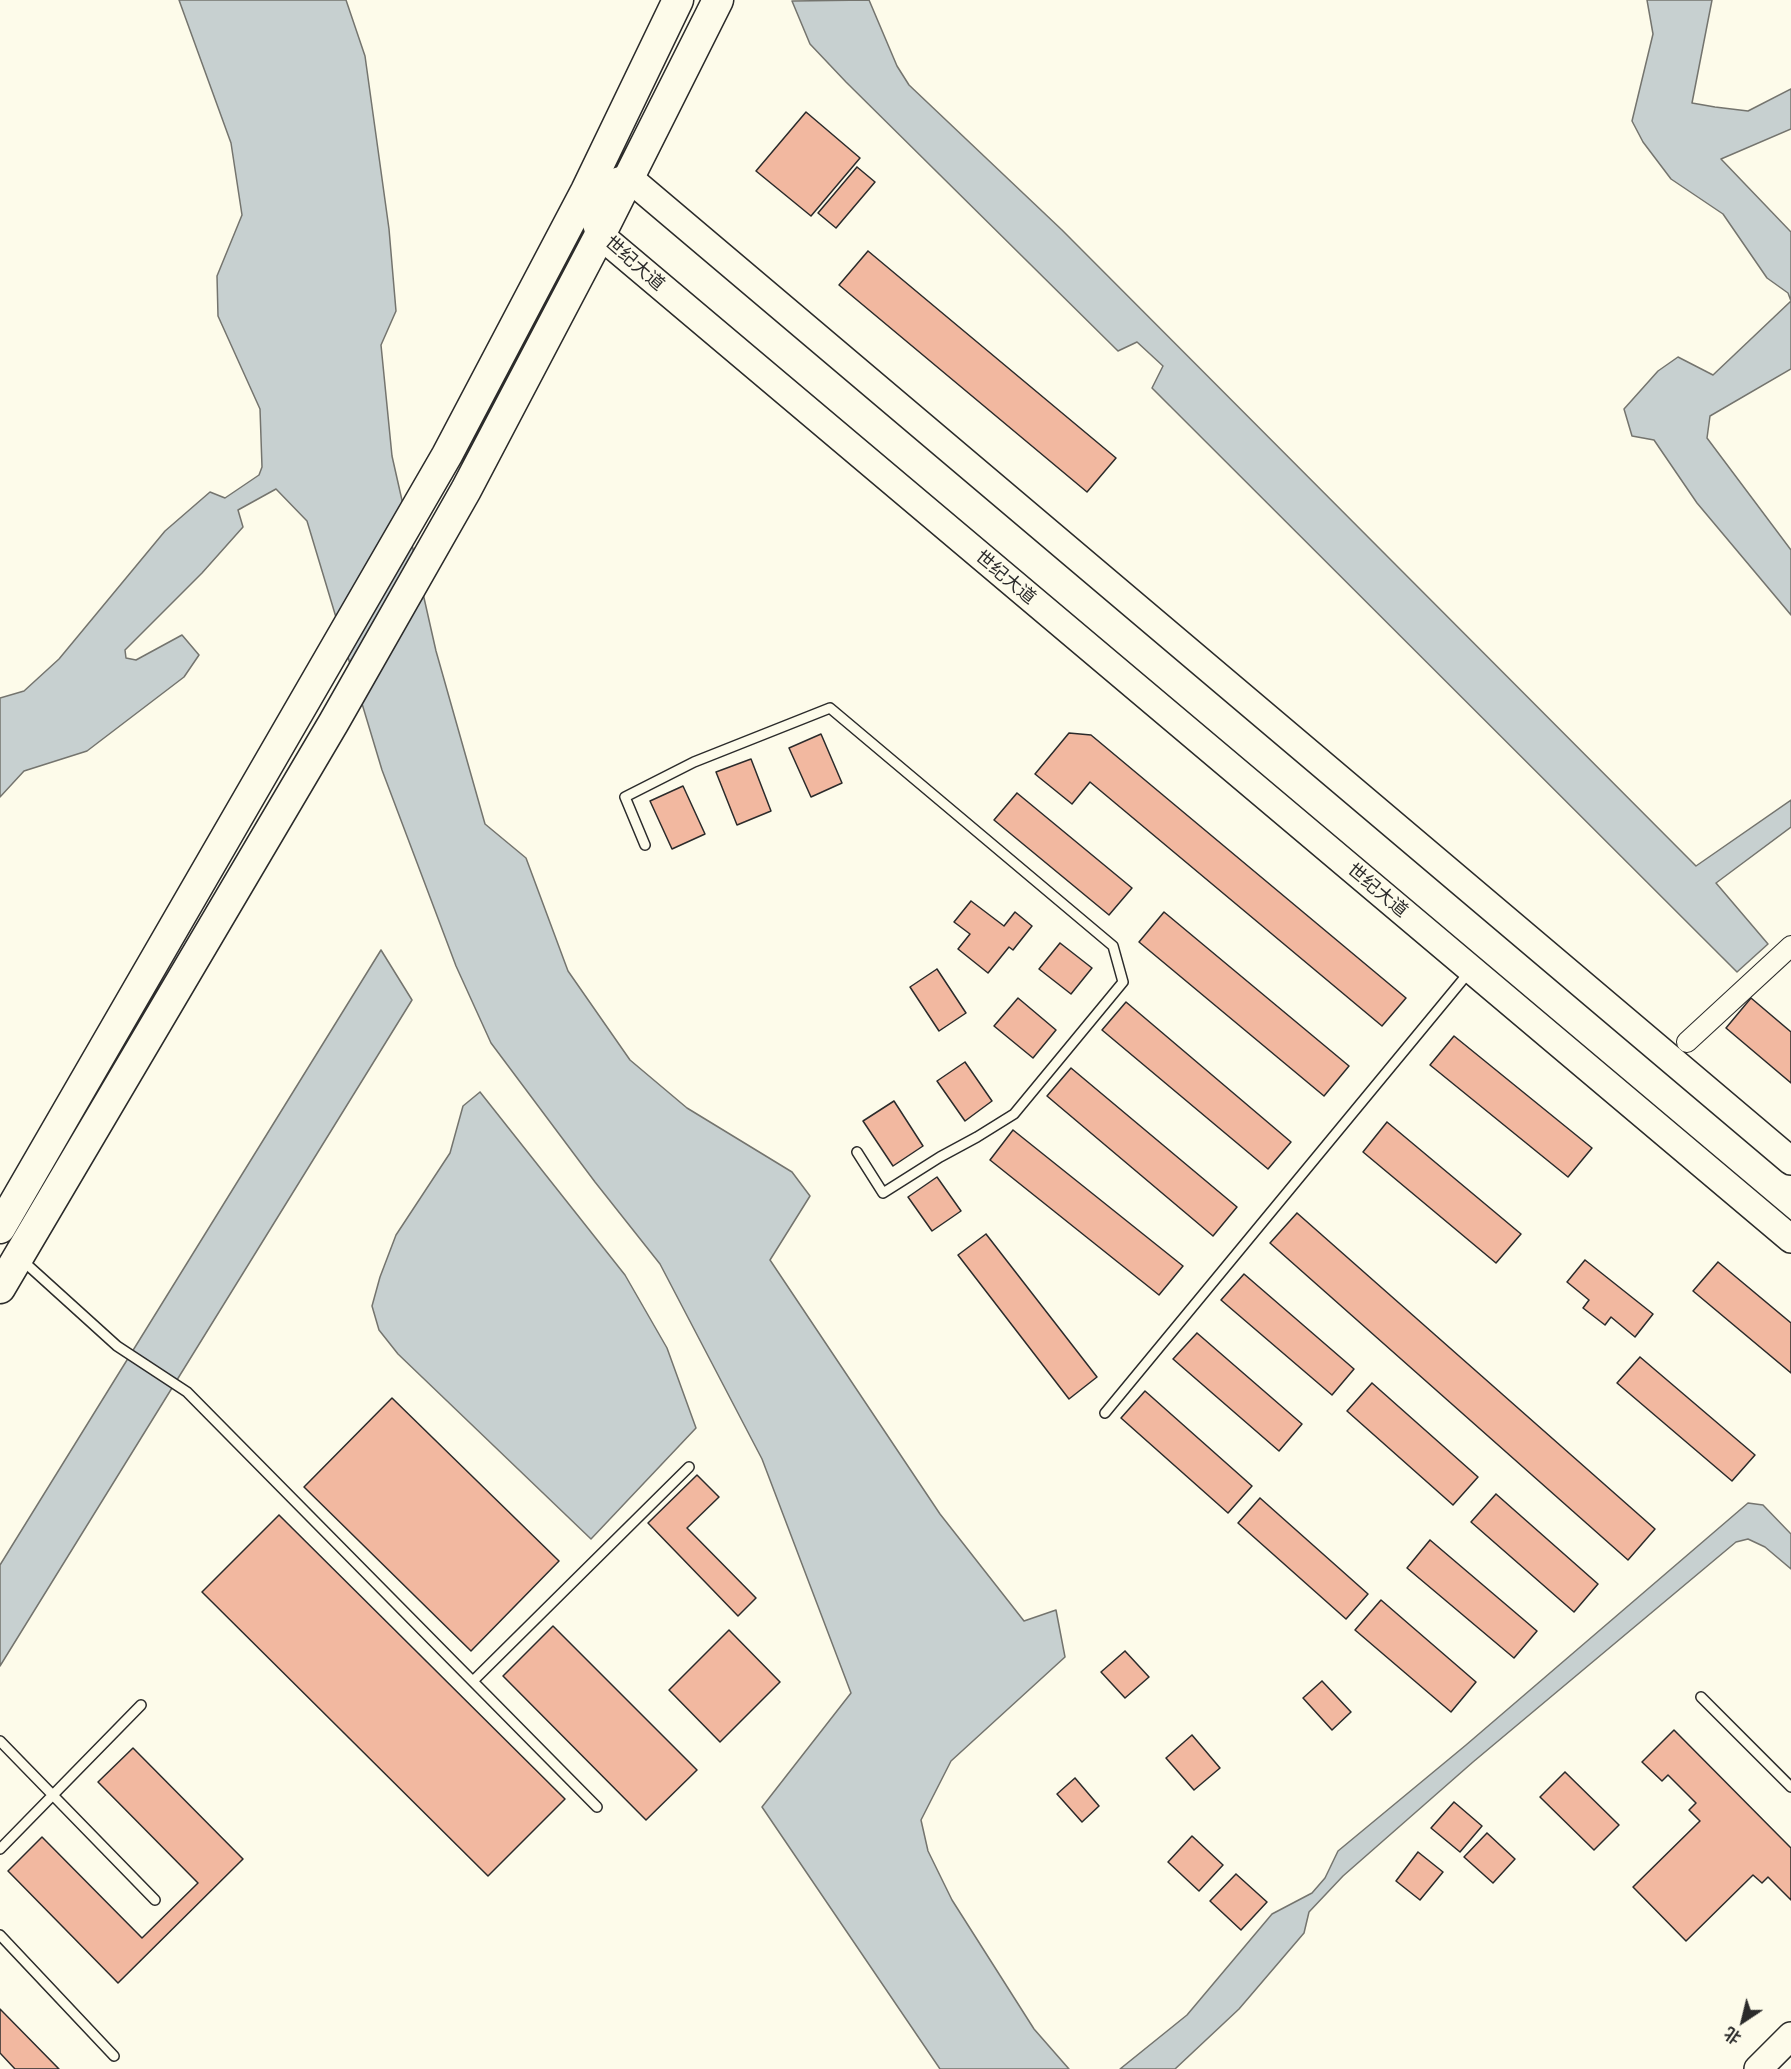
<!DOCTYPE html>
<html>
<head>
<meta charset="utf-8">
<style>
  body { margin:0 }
  #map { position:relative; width:1791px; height:2069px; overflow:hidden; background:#fdfbea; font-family:"Archivo Narrow","Noto Sans SC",sans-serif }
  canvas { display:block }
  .north { position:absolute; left:1713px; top:1991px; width:60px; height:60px; -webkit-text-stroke:4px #fdfbea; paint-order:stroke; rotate:215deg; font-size:16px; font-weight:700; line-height:24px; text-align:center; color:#2b2b2b }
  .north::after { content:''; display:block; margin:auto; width:21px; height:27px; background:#2b2b2b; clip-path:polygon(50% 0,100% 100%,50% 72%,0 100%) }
</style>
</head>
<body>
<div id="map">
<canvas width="1791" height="2069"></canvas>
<div class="north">北</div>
</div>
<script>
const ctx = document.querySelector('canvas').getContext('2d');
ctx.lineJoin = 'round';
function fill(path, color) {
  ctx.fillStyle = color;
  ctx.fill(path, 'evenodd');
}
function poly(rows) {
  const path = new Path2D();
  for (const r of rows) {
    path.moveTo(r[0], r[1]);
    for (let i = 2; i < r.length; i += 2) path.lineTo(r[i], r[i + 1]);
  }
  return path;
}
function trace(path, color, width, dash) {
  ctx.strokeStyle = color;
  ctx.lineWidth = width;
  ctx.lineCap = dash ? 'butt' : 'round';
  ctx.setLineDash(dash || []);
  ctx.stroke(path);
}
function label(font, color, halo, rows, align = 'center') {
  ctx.font = font + ' "Archivo Narrow","Noto Sans SC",sans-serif';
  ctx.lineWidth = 4.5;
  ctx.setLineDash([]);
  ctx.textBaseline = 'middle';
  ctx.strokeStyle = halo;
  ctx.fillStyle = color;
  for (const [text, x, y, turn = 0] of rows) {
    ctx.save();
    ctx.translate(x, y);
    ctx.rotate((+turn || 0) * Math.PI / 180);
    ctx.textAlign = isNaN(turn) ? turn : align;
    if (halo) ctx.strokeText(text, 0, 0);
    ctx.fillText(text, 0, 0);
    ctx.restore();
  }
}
const water = poly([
  [179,0,346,0,365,56,389,229,396,311,381,345,392,456,436,651,485,824,526,858,568,971,630,1060,687,1108,792,1172,810,1196,770,1260,940,1514,1024,1621,1056,1610,1065,1657,951,1761,921,1820,928,1851,952,1900,1034,2029,1069,2069,940,2069,762,1807,851,1693,762,1459,660,1264,595,1182,491,1043,456,966,382,770,307,521,276,489,238,510,243,527,202,573,125,650,126,658,136,660,182,635,199,655,184,677,87,751,24,771,0,797,0,698,24,691,59,659,165,531,210,492,225,498,259,475,262,467,260,409,218,316,217,276,242,215,231,143,179,0],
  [869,0,897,66,909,85,1062,230,1696,866,1791,800,1791,827,1716,883,1768,944,1737,972,1152,388,1163,366,1137,342,1118,351,846,82,810,44,792,1,869,0],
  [1647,0,1712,0,1692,103,1715,107,1748,111,1791,89,1791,129,1721,159,1791,232,1791,369,1710,416,1707,438,1791,550,1791,615,1697,503,1654,440,1632,436,1624,409,1658,371,1678,357,1713,375,1791,301,1788,293,1767,278,1723,214,1671,179,1643,142,1632,121,1653,34,1647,0],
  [381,950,412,1000,0,1666,0,1565,381,950],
  [480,1092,625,1275,667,1348,696,1428,591,1539,398,1354,379,1330,372,1306,380,1277,396,1235,450,1153,463,1106,480,1092],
  [1748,1503,1763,1505,1791,1534,1791,1569,1765,1547,1748,1539,1736,1542,1473,1762,1343,1876,1309,1912,1304,1933,1239,2009,1175,2069,1120,2069,1187,2015,1272,1914,1312,1893,1325,1878,1338,1851,1466,1745,1748,1503]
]);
fill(water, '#c7d0d0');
trace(water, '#74746e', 1.5);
const building = poly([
  [806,112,860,158,811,216,756,171,806,112],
  [857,167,875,182,836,228,818,213,857,167],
  [868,251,1116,458,1087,492,839,285,868,251],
  [1069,733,1091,735,1406,998,1382,1026,1090,782,1072,804,1035,774,1069,733],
  [821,734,842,783,811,797,789,748,821,734],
  [751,759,771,811,737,825,716,772,751,759],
  [683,786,705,834,672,849,650,801,683,786],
  [1017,793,1132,888,1109,915,994,820,1017,793],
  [971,901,1004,926,1015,912,1032,926,1013,950,1009,947,988,973,958,949,970,934,954,922,971,901],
  [1164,912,1349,1066,1324,1096,1139,942,1164,912],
  [1060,943,1092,968,1071,994,1039,969,1060,943],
  [937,969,966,1013,939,1031,910,987,937,969],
  [1018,998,1056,1030,1033,1058,994,1026,1018,998],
  [1751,998,1791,1032,1791,1083,1726,1028,1751,998],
  [1126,1002,1291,1142,1268,1169,1102,1030,1126,1002],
  [1454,1036,1592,1148,1568,1177,1430,1065,1454,1036],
  [965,1062,992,1101,965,1121,937,1081,965,1062],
  [1071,1068,1237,1207,1213,1236,1047,1096,1071,1068],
  [894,1101,923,1146,893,1166,863,1121,894,1101],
  [1387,1122,1521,1234,1496,1263,1363,1152,1387,1122],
  [1013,1130,1183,1266,1159,1295,990,1160,1013,1130],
  [937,1177,961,1211,932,1231,908,1197,937,1177],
  [1297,1213,1655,1529,1628,1560,1270,1243,1297,1213],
  [986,1234,1097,1377,1069,1399,958,1255,986,1234],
  [1585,1260,1653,1314,1635,1337,1611,1317,1605,1325,1583,1308,1589,1300,1567,1282,1585,1260],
  [1718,1262,1791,1323,1791,1373,1693,1291,1718,1262],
  [1244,1274,1354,1369,1332,1395,1221,1300,1244,1274],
  [1197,1333,1302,1424,1279,1451,1173,1359,1197,1333],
  [1640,1357,1755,1455,1732,1481,1617,1383,1640,1357],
  [1372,1383,1478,1477,1453,1505,1347,1411,1372,1383],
  [1145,1391,1252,1486,1228,1513,1121,1418,1145,1391],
  [392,1398,559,1561,471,1651,304,1487,392,1398],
  [697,1475,719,1497,687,1528,756,1598,738,1616,648,1523,697,1475],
  [1496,1494,1598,1584,1574,1612,1471,1522,1496,1494],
  [1260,1498,1368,1594,1346,1619,1238,1523,1260,1498],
  [279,1515,565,1799,488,1876,202,1592,279,1515],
  [1430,1540,1537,1631,1514,1658,1407,1568,1430,1540],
  [1381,1600,1476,1682,1451,1712,1355,1630,1381,1600],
  [553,1626,697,1770,646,1820,503,1676,553,1626],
  [729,1630,780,1682,720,1742,669,1690,729,1630],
  [1125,1651,1149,1677,1125,1698,1101,1672,1125,1651],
  [1322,1681,1351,1712,1332,1730,1303,1698,1322,1681],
  [1674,1730,1791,1848,1791,1900,1768,1877,1762,1883,1753,1875,1686,1941,1633,1887,1700,1821,1689,1810,1696,1803,1668,1775,1662,1781,1642,1762,1674,1730],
  [1192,1735,1220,1768,1194,1790,1166,1758,1192,1735],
  [133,1748,243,1859,118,1983,8,1871,42,1837,142,1938,198,1883,98,1782,133,1748],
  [1565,1772,1619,1825,1594,1850,1540,1797,1565,1772],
  [1075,1778,1099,1806,1082,1822,1057,1794,1075,1778],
  [1454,1802,1482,1826,1460,1852,1431,1828,1454,1802],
  [1487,1833,1515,1859,1493,1883,1464,1857,1487,1833],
  [1192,1836,1223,1865,1199,1891,1168,1862,1192,1836],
  [1418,1852,1443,1872,1420,1900,1396,1881,1418,1852],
  [1236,1874,1267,1902,1241,1930,1210,1901,1236,1874],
  [0,2009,59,2069,15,2069,0,2053,0,2009]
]);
fill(building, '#f2b8a0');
trace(building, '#2b2b2b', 1.5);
const lane = poly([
  [645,845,625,797,694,762,830,708,1113,946,1123,982,1014,1114,977,1137,940,1157,883,1193,857,1152],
  [22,1260,117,1346,187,1392,597,1807],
  [1105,1413,1470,971],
  [473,1681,689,1467],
  [1701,1697,1791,1787],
  [0,1741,155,1900],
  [0,1849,141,1705],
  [0,1935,114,2056]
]);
const street = poly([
  [1687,1042,1791,946]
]);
const secondary = poly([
  [1791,1161,629,178,586,191,600,235,1791,1239],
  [1758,2069,1791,2036]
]);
const primary = poly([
  [0,1228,447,455,586,191,678,0],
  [0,1288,334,722,466,490,600,235,718,0]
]);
trace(lane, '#2b2b2b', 12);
trace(street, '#2b2b2b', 22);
trace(secondary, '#2b2b2b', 30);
trace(primary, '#2b2b2b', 33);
trace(lane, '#fdfbea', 9);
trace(street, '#fdfbea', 20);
trace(secondary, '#fdfbea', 27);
trace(primary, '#fdfbea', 30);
label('18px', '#2b2b2b', '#fdfbea', [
  ["世纪大道",634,264,41],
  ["世纪大道",1005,578,40],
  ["世纪大道",1377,891,40]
]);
</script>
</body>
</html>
